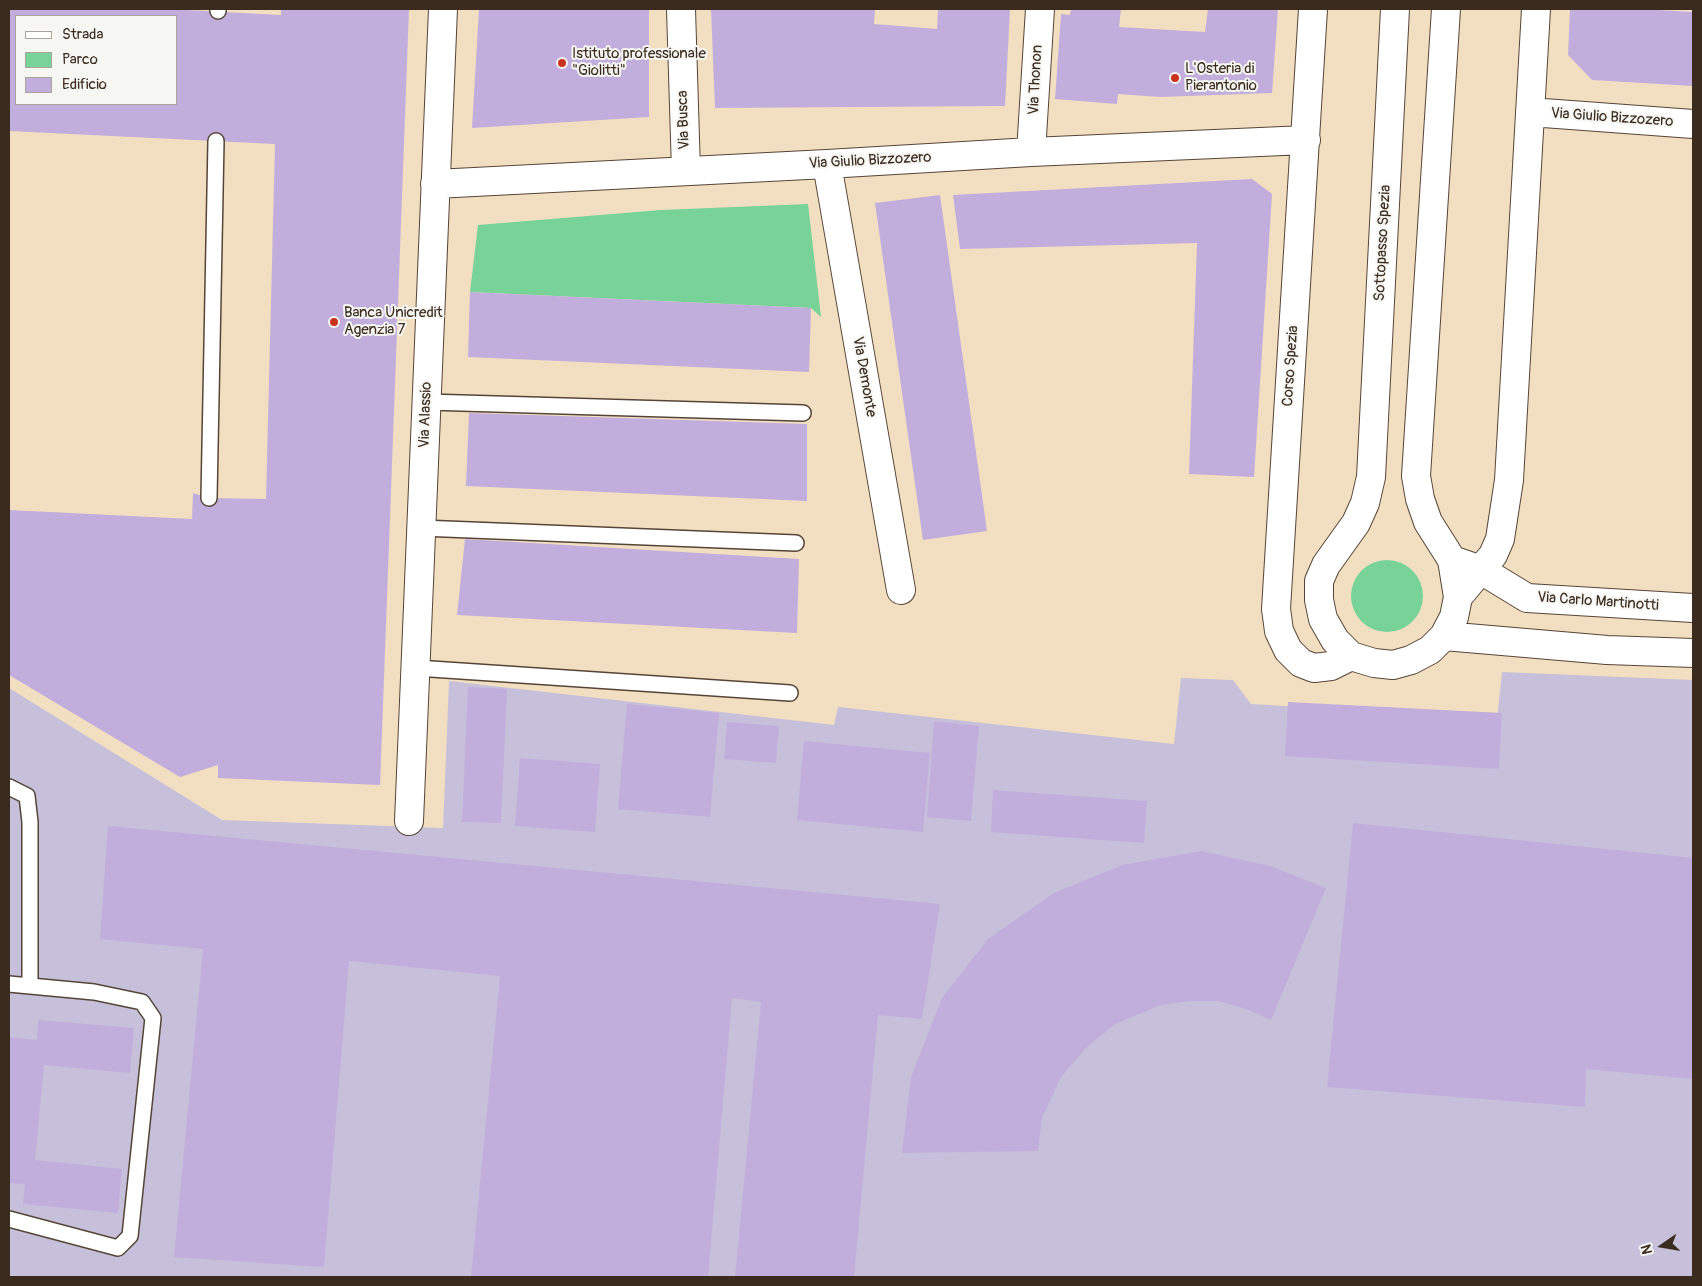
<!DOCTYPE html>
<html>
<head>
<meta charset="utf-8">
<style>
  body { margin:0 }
  #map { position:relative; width:1702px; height:1286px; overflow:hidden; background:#f2dfc2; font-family:Pangolin,sans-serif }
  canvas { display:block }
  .frame { position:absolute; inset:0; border:10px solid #3b2a1e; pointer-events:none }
  .legend { position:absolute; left:15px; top:15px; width:162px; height:90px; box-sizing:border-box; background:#f6f6f2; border:1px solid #aba49d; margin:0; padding:6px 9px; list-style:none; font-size:15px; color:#3b2a1e }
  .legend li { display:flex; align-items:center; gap:10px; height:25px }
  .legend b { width:25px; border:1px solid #aba49d }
  .north { position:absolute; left:1637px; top:1221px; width:50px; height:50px; -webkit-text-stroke:4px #f6f6f2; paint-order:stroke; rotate:257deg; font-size:14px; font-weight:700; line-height:20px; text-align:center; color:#3b2a1e }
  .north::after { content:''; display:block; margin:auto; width:18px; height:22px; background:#3b2a1e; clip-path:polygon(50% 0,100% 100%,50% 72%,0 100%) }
</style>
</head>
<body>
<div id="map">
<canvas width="1702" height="1286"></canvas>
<div class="frame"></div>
<ul class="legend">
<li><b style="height:6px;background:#fff"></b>Strada</li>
<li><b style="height:14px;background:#78d399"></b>Parco</li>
<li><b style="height:14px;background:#c2aedc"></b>Edificio</li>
</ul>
<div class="north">N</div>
</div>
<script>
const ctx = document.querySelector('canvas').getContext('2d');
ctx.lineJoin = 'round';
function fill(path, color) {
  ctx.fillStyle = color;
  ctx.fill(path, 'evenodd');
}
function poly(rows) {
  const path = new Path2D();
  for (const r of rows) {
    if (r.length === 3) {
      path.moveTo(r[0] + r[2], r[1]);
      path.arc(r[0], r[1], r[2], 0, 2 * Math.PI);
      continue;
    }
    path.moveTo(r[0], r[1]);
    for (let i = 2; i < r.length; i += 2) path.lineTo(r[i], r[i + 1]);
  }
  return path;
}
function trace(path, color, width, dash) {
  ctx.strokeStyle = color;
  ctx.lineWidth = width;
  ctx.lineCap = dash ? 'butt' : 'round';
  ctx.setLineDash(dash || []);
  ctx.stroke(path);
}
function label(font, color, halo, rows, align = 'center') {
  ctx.font = font + ' Pangolin,sans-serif';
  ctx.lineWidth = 4;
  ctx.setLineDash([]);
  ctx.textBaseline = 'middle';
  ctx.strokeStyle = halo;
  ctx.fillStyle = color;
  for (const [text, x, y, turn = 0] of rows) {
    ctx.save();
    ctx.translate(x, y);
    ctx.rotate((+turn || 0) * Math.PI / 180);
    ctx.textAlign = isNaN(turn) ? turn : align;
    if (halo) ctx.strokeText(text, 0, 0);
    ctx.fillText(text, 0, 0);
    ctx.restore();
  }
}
fill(poly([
  [1502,672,1693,680,1693,1277,9,1277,9,688,222,820,443,828,449,681,834,725,838,707,1174,744,1181,678,1233,680,1251,704,1497,719]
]), '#c6c0da');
fill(poly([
  [808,204,821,317,811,308,470,292,478,225,661,210],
  [1387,596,36]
]), '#78d399');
fill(poly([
  [9,9,168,9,281,15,281,9,409,9,380,785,218,778,218,765,180,777,9,675,9,510,192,519,193,493,209,498,266,499,275,144,9,131],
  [16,16,176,16,176,104,16,104],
  [479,9,649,9,649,117,472,128],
  [711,9,875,9,874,24,937,29,938,9,1010,9,1005,106,715,108],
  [1071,9,1121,9,1119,27,1205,32,1208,9,1278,9,1272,93,1160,97,1118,94,1117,104,1055,99,1061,14,1070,15],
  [1570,9,1641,9,1693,12,1693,86,1592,80,1568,55],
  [1252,179,1272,194,1254,477,1189,474,1197,243,960,249,953,195],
  [940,195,987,531,923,540,875,203],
  [470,292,811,308,809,372,468,357],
  [469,413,807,424,807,501,466,486],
  [465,539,799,559,797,633,457,615],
  [468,687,507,689,501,823,462,822],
  [1288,702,1502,713,1499,769,1285,756],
  [627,704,719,713,710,817,618,809],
  [934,721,979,726,971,821,927,817],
  [727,722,779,726,776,763,724,759],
  [804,741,930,753,923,832,797,820],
  [520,758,600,764,595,832,515,826],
  [993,790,1147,801,1144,843,991,832],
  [1353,823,1693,858,1693,1079,1586,1069,1585,1107,1327,1087],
  [108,826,940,904,922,1019,878,1015,854,1277,735,1277,761,1002,732,998,708,1277,471,1277,500,976,349,961,324,1267,174,1257,203,949,100,939],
  [1201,851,1270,866,1326,888,1271,1020,1246,1009,1219,1001,1190,1001,1161,1005,1115,1024,1085,1049,1078,1057,1061,1077,1042,1118,1038,1151,902,1153,911,1077,942,998,988,939,1054,893,1122,865],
  [38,1020,134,1028,130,1073,44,1065,35,1160,122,1169,118,1213,23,1204,25,1184,9,1183,9,1037,37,1040]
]), '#c2aedc');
const service = poly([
  [218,11,218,9],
  [427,402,803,413],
  [209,498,216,141],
  [421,528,796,543],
  [416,668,790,693],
  [9,787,27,796,30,822,30,986],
  [9,984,94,992,142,1002,153,1018,130,1236,118,1248,9,1219]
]);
const minor = poly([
  [681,9,686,171],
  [1313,9,1276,609,1279,631,1288,650,1301,663,1314,668,1331,666,1351,656],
  [1530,112,1693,124],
  [1031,152,1040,9],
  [827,164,901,590],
  [435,184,827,164,1031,152,1306,140],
  [1458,597,1493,555,1500,539,1509,480,1536,9],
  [409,821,443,9]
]);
const tertiary = poly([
  [1395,9,1371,477,1365,503,1356,523,1326,565,1319,581,1319,600,1323,619,1335,640,1351,656,1374,663,1393,665,1411,660,1430,650,1444,636,1454,617,1458,597,1452,560,1428,522,1420,499,1416,476,1446,9],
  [1452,560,1481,570,1527,598,1693,608],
  [1444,636,1607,650,1693,653]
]);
trace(service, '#564537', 18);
trace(minor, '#564537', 30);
trace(tertiary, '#564537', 30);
trace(service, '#fff', 15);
trace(minor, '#fff', 28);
trace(tertiary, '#fff', 28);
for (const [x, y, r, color] of [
  [562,63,5,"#c8321e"],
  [1175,78,5,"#c8321e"],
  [334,322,5,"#c8321e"]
]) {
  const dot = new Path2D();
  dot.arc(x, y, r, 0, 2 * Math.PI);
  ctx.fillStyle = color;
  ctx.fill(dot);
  trace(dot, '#f6f6f2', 2);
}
label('15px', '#3b2a1e', '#f6f6f2', [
  ["Istituto professionale",572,54],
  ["\"Giolitti\"",572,71],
  ["L'Osteria di",1185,69],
  ["Pierantonio",1185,86],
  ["Banca Unicredit",344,313],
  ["Agenzia 7",344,330]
], 'left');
label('15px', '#3b2a1e', '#f6f6f2', [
  ["Via Thonon",1036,80,-87],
  ["Via Giulio Bizzozero",1612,118,4],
  ["Via Busca",684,120,-92],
  ["Via Giulio Bizzozero",870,161,-3],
  ["Sottopasso Spezia",1383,243,-87],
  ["Corso Spezia",1291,366,-86],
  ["Via Demonte",864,377,80],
  ["Via Alassio",426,415,-88],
  ["Via Carlo Martinotti",1598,602,4]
]);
</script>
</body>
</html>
